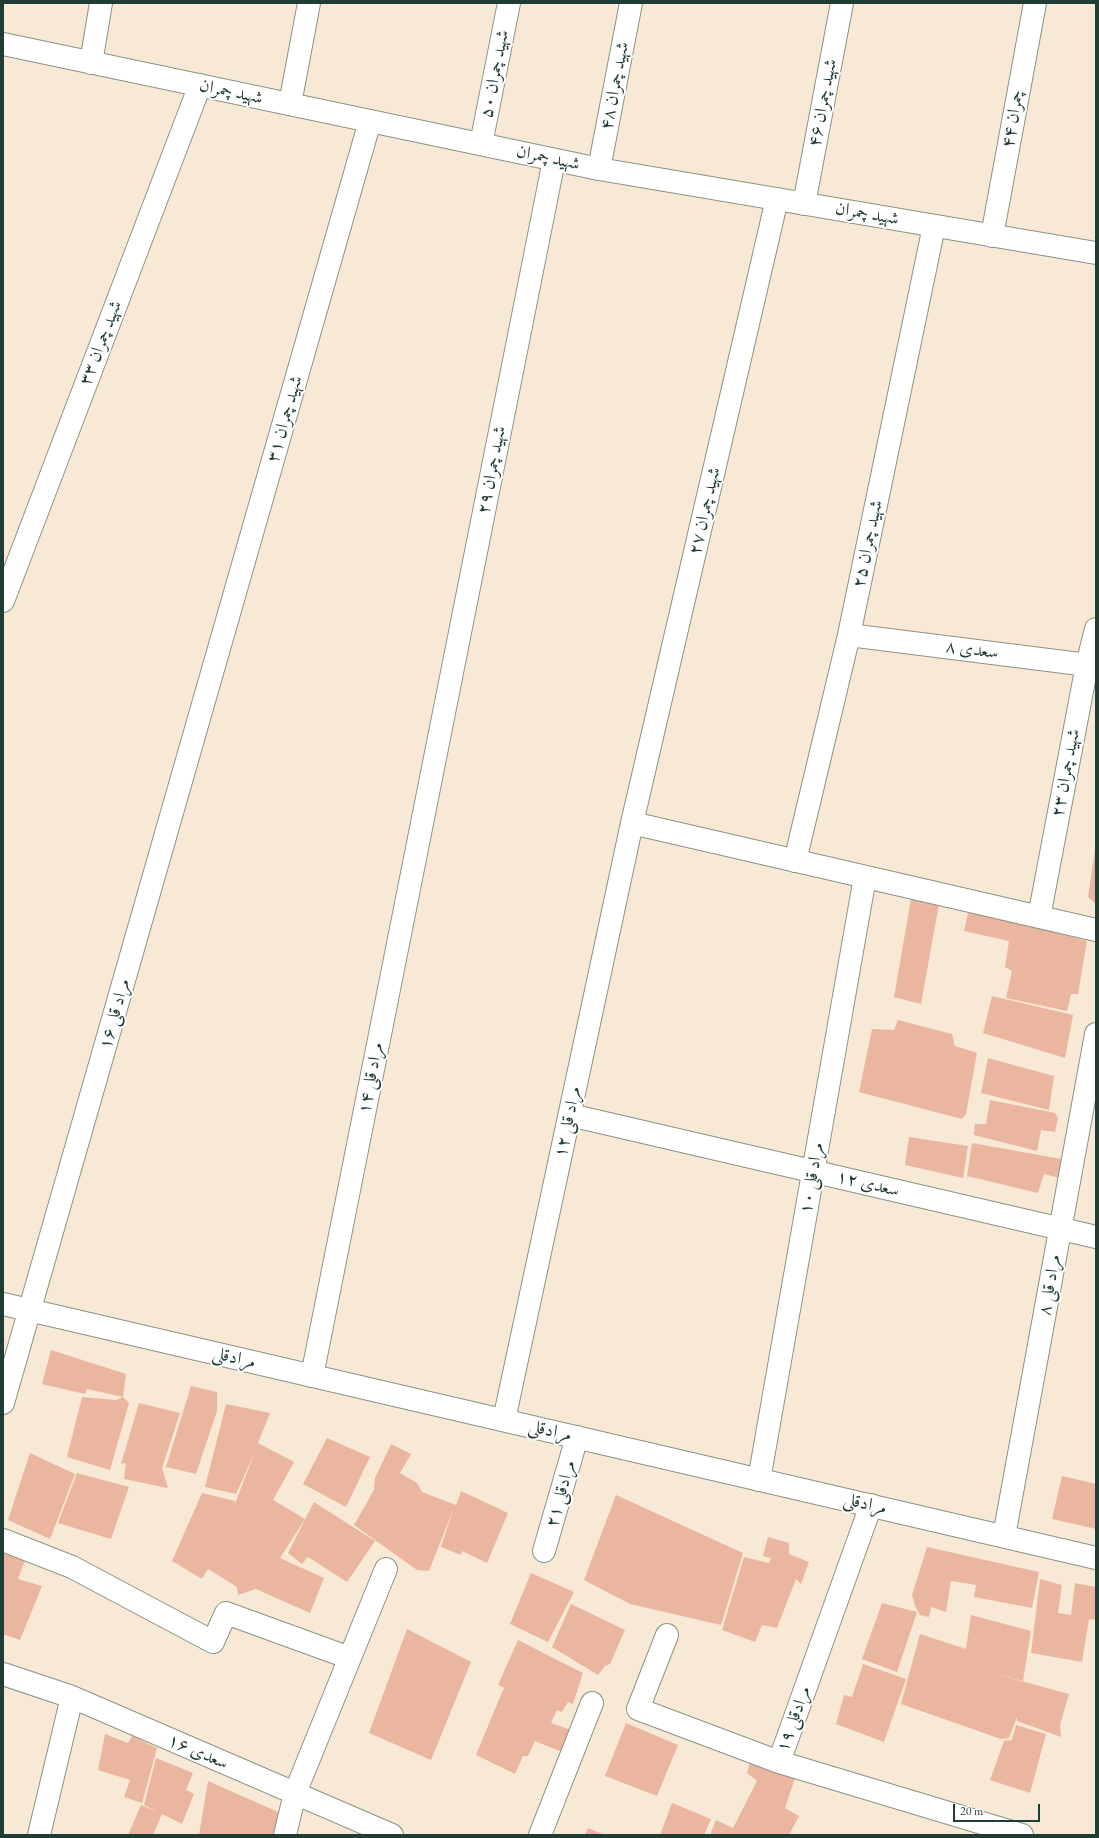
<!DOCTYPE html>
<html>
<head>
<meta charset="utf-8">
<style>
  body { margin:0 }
  #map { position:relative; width:1099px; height:1838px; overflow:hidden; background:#f7e9d6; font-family:"EB Garamond",serif }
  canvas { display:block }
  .frame { position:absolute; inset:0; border:4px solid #1f3d34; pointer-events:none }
  .scale { position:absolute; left:953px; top:1804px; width:87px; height:18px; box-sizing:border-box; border:2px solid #1f3d34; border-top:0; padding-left:5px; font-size:12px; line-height:14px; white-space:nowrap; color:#1f3d34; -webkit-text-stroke:3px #fff; paint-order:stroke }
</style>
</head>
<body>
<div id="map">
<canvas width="1099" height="1838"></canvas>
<div class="frame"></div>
<div class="scale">20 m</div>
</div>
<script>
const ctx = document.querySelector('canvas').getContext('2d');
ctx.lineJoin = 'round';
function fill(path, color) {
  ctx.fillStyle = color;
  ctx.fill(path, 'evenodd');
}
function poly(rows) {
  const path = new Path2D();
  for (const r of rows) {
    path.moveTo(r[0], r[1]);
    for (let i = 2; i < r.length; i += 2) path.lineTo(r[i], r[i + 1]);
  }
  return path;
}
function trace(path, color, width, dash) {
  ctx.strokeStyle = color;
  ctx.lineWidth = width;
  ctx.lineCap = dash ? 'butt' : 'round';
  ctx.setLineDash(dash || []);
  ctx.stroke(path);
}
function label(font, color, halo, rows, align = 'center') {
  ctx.font = font + ' "EB Garamond",Amiri,serif';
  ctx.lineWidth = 4;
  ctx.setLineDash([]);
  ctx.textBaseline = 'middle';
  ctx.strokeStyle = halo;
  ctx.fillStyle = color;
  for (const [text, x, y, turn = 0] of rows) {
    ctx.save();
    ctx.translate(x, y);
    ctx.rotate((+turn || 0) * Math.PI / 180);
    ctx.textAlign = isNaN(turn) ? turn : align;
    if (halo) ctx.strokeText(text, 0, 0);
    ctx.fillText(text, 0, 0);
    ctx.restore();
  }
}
fill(poly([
  [1095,850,1096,850,1096,904,1088,897],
  [911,899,939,904,921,1004,894,997],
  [969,909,1087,941,1078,994,1071,994,1067,1011,1006,998,1012,971,1005,967,1009,941,964,931],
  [992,996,1073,1015,1065,1058,983,1033],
  [898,1020,952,1034,955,1046,977,1053,966,1114,962,1119,859,1092,872,1029,894,1030],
  [988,1058,1054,1076,1049,1110,981,1093],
  [990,1100,1055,1113,1058,1118,1055,1132,1041,1130,1037,1151,974,1135,975,1124,986,1124],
  [909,1137,968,1146,963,1178,905,1165],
  [972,1143,1067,1160,1063,1179,1044,1174,1038,1193,967,1176],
  [51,1350,126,1374,123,1397,87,1389,85,1394,42,1384],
  [191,1386,217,1392,217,1411,196,1474,166,1467],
  [82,1397,116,1400,123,1397,129,1403,110,1470,67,1457],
  [139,1403,180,1413,162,1468,168,1488,124,1479,126,1463,121,1464],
  [226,1404,270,1413,258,1443,294,1462,273,1500,305,1519,280,1558,324,1578,310,1613,256,1589,238,1595,237,1587,208,1569,202,1579,172,1561,202,1493,235,1501,234,1506,255,1452,236,1494,205,1487],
  [327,1438,370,1457,346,1507,303,1484],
  [391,1444,411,1454,400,1473,417,1483,422,1492,456,1505,461,1491,508,1513,487,1563,462,1551,461,1555,441,1547,453,1510,429,1571,417,1570,354,1525,374,1490,375,1478],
  [30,1453,75,1474,50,1539,8,1520],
  [77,1473,129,1487,111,1539,58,1523],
  [1062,1476,1096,1484,1096,1529,1052,1519],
  [616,1495,743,1553,721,1625,630,1604,584,1580],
  [314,1502,375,1541,347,1582,308,1557,302,1564,288,1553],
  [768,1537,789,1543,789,1554,809,1562,801,1584,796,1579,777,1628,762,1625,755,1642,722,1630,744,1557,769,1563,771,1558,763,1556],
  [3,1545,27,1555,18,1579,42,1586,20,1640,3,1634],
  [927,1547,1039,1572,1032,1608,974,1597,976,1585,951,1581,946,1612,931,1607,929,1617,920,1615,915,1606,912,1595],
  [531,1573,574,1592,548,1642,510,1624],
  [1040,1579,1062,1585,1058,1613,1071,1615,1075,1583,1096,1587,1096,1620,1089,1619,1082,1662,1031,1653],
  [882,1603,917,1612,897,1672,862,1659],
  [571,1604,625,1630,610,1664,605,1666,598,1675,552,1647],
  [971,1615,1031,1631,1023,1681,981,1670,1069,1694,1060,1725,1061,1737,1017,1721,1017,1717,1009,1738,1001,1739,901,1704,920,1634,966,1649],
  [407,1629,471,1662,431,1760,369,1733],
  [518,1640,583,1673,573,1704,568,1702,562,1712,557,1710,551,1723,577,1732,569,1755,535,1741,528,1756,523,1756,515,1774,476,1755,503,1690,505,1688,498,1685],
  [863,1664,906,1679,884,1742,836,1724,844,1695,852,1697],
  [626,1723,678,1745,657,1796,605,1776],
  [1016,1725,1046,1734,1030,1793,990,1780,1004,1741,1012,1740],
  [105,1734,128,1743,132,1736,157,1748,142,1803,124,1797,130,1780,98,1770],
  [752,1754,797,1772,785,1808,799,1816,789,1835,710,1835,716,1820,733,1828,757,1781,747,1773],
  [156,1758,193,1773,186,1790,194,1794,182,1824,162,1814,153,1835,128,1835,141,1805,158,1812,144,1805],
  [208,1781,285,1815,278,1835,199,1835],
  [672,1803,711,1819,704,1835,660,1835],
  [588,1828,605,1835,585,1835]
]), '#ebb69f');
const minor = poly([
  [91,63,101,3],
  [290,104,309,3],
  [481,144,509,3],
  [599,169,631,3],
  [804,204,842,3],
  [992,236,1035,3],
  [3,601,200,85],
  [849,635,1096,666],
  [632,823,1096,930],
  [795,861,849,635,934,226],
  [1039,917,1087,665,1096,629],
  [570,1115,1096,1237],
  [312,1376,554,160],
  [3,1403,370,121],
  [504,1420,632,823,777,199],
  [759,1480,865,877],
  [871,1505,779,1762,1022,1835],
  [1004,1536,1096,1034],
  [3,1540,72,1567,213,1642,226,1613,350,1658],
  [544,1551,577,1437],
  [667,1635,638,1709,779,1762],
  [3,1674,72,1697,392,1835],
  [39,1835,72,1697],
  [285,1835,295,1793,386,1569],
  [540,1835,592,1703]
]);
const tertiary = poly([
  [3,44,599,169,1096,253],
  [3,1304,1096,1558]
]);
trace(minor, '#8b9385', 24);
trace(tertiary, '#8b9385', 24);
trace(minor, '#fff', 22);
trace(tertiary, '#fff', 22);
label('18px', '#1f3d34', '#fff', [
  ["شهید چمران ۵۰",495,74,-79],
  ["شهید چمران ۴۸",615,86,-79],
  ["شهید چمران",231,92,12],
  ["شهید چمران ۴۶",823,103,-79],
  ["چمران ۴۴",1013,119,-80],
  ["شهید چمران",548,158,12],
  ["شهید چمران",867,214,10],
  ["شهید چمران ۳۳",101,343,-69],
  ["شهید چمران ۳۱",285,419,-74],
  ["شهید چمران ۲۹",492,470,-79],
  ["شهید چمران ۲۷",705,511,-77],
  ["شهید چمران ۲۵",868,544,-78],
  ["سعدی ۸",972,650,7],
  ["شهید چمران ۲۳",1066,773,-79],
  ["مراد قلی ۱۶",115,1014,-74],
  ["مراد قلی ۱۴",371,1078,-79],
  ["مراد قلی ۱۲",568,1122,-78],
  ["مراد قلی ۱۰",812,1178,-80],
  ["سعدی ۱۲",868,1184,13],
  ["مراد قلی ۸",1050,1285,-80],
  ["مرادقلی",234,1358,13],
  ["مرادقلی",550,1431,13],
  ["مرادقلی ۲۱",561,1494,-74],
  ["مرادقلی",865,1504,13],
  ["مرادقلی ۱۹",794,1719,-70],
  ["سعدی ۱۶",198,1752,23]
]);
</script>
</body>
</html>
